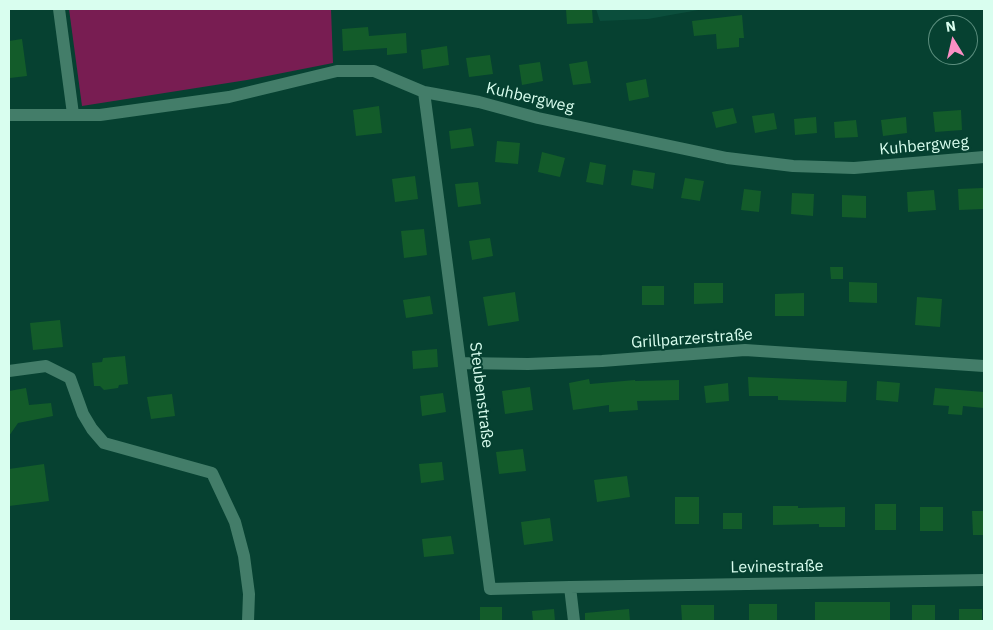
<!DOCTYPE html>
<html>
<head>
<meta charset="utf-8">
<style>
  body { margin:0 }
  #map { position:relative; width:993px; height:630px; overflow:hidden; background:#064131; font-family:"IBM Plex Sans",sans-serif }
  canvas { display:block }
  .frame { position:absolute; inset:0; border:10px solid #d9feef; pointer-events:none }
  .north { position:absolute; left:928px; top:15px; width:50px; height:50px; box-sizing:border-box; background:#064131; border:1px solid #5a8d7d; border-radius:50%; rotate:351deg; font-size:14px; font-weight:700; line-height:20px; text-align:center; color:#d9feef }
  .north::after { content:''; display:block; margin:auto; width:18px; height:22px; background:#fb8fc5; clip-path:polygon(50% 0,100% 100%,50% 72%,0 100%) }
</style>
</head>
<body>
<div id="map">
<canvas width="993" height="630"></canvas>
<div class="frame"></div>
<div class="north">N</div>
</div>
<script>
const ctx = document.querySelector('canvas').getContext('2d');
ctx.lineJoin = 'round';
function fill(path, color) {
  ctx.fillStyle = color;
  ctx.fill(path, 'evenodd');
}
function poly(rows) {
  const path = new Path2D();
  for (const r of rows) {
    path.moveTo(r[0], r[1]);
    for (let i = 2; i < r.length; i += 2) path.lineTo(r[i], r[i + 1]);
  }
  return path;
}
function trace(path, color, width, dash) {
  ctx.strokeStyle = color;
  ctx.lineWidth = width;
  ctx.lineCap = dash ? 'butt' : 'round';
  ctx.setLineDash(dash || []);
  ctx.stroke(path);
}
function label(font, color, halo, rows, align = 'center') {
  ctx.font = font + ' "IBM Plex Sans",sans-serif';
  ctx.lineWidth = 4;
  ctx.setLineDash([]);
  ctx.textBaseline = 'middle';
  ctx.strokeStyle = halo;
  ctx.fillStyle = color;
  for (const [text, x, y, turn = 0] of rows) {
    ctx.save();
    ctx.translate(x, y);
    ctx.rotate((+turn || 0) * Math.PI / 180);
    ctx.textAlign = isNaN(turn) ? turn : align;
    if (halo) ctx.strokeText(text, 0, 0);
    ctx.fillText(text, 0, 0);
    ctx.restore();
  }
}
fill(poly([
  [596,9,704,9,648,19,600,21]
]), '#0b4e3c');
fill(poly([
  [69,9,331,9,333,63,247,80,82,106]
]), '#781d52');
fill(poly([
  [566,9,592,9,593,23,567,24],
  [742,15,744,38,739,38,739,47,717,49,716,34,694,36,692,21],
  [368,27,369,36,406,33,407,53,387,55,387,48,343,51,342,29],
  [22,39,27,76,10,78,9,41],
  [447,46,449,65,423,69,421,50],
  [490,55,493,74,469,77,466,58],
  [587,61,591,83,573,85,569,64],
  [540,62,543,81,522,85,519,65],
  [646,79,649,97,629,101,626,83],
  [379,106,382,133,356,136,353,110],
  [733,108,737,123,716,128,712,112],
  [961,110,962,130,935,132,933,112],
  [774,113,777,129,755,133,752,116],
  [816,117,817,133,795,135,794,119],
  [906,117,907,133,883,136,881,120],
  [856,120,858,137,835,138,834,122],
  [471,128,474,146,451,149,449,131],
  [497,141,520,143,518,164,495,162],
  [542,152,565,158,560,177,538,172],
  [590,162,606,165,603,185,586,182],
  [633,170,655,173,653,189,631,185],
  [415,176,418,199,395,202,392,179],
  [685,178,704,181,700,201,681,198],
  [478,182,481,204,458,207,455,184],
  [983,188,983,209,959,210,958,189],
  [744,189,761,191,759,212,741,210],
  [934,190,936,210,908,212,907,192],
  [792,193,814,194,813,216,791,214],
  [842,195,866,196,866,218,842,217],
  [424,229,427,255,404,258,401,231],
  [490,238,493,256,472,260,469,241],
  [830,267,843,267,843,279,831,279],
  [849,282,877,283,877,303,849,302],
  [694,283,723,283,723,303,694,304],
  [642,286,664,286,664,305,642,305],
  [515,292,519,321,488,326,483,297],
  [804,293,804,316,775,316,775,294],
  [430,296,433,314,406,318,403,300],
  [917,297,942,299,940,327,915,325],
  [60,320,63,347,33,350,30,323],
  [437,349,438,367,413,369,412,351],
  [125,356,128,384,119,385,118,388,104,390,100,386,94,386,92,363,102,362,103,358],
  [748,377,847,381,846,402,778,400,778,396,749,396],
  [589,379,590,384,635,380,635,381,679,380,679,400,637,401,638,410,609,412,609,405,573,410,569,383],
  [877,381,900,383,898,402,876,400],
  [728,383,729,401,706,403,704,386],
  [530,387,533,410,505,414,502,391],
  [26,388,29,405,51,403,53,416,18,423,9,436,9,391],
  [935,388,984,392,984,408,963,406,962,415,948,414,949,406,933,405],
  [443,393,446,412,422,416,420,396],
  [172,394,175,416,151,419,147,397],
  [523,449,526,471,499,474,496,452],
  [442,462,444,480,421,483,419,464],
  [44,464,49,501,9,506,9,469],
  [627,476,630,497,597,502,594,480],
  [675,497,699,497,699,524,675,524],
  [875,504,896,504,896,530,875,530],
  [773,506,798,506,798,508,845,507,845,527,819,527,819,524,773,525],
  [920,507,943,507,943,531,920,531],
  [972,511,984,511,984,535,973,535],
  [723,513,742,513,742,529,723,529],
  [550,518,553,541,524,545,521,522],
  [451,536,454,554,424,557,422,539],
  [815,602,890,602,890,621,815,621],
  [749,604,777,604,777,621,749,621],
  [681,605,714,605,714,621,682,621],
  [912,605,935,605,935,621,912,621],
  [480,607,502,607,502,621,480,621],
  [554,609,555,621,533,621,532,611],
  [629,609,630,621,585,621,585,613],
  [959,609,982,609,982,621,959,621]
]), '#135c2a');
trace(poly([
  [59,9,73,114],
  [424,92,490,589,570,587,574,621],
  [9,115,100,115,229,97,337,71,374,71,424,92,479,102,538,118,727,158,793,166,854,168,984,157],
  [461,363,528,364,602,361,745,350,984,366],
  [9,371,46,366,70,378,83,414,92,429,104,443,212,473,235,522,244,556,249,594,248,621],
  [570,587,984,580]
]), '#437d69', 12);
label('16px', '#d9feef', '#064131', [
  ["Kuhbergweg",530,98,13],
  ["Kuhbergweg",924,146,-5],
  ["Grillparzerstraße",692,339,-4],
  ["Steubenstraße",481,395,83],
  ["Levinestraße",777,567,-1]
]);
</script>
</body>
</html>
